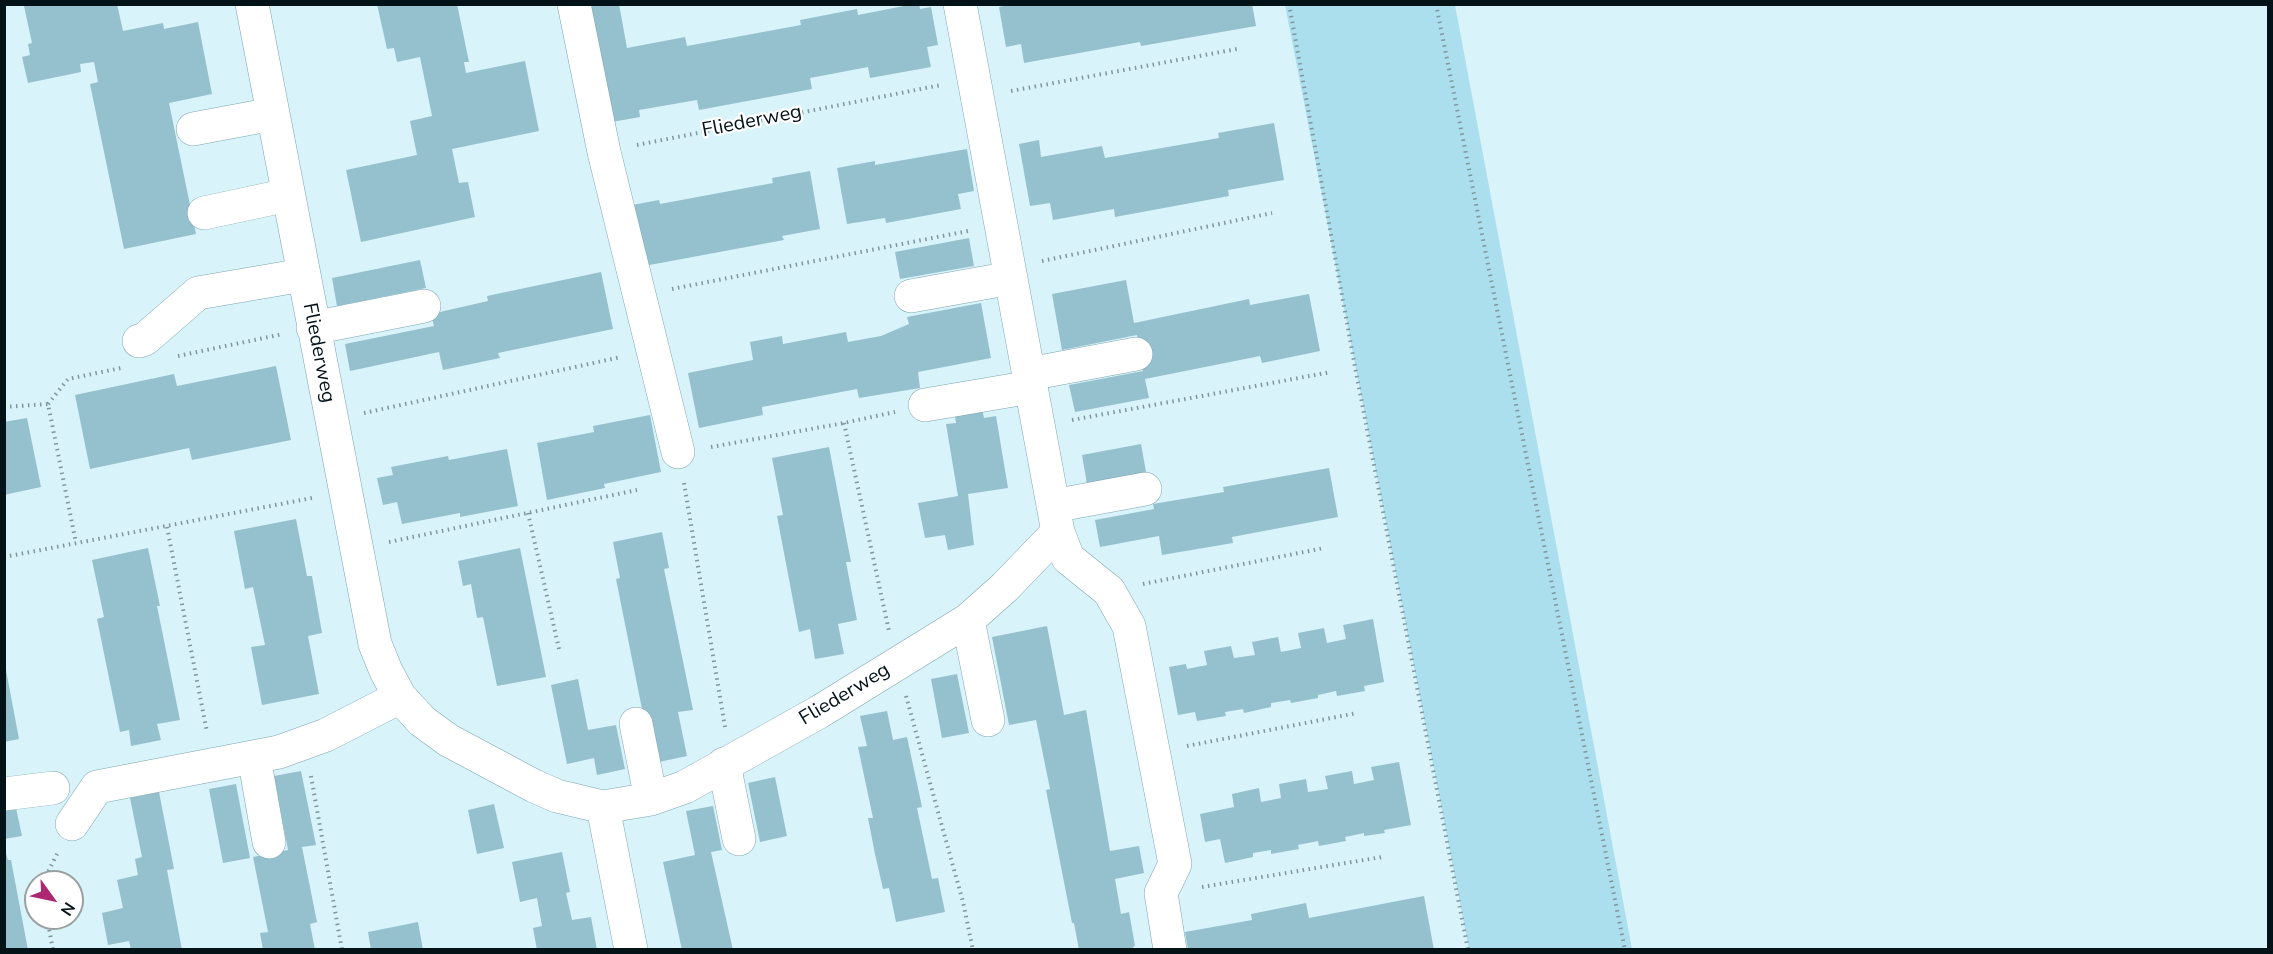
<!DOCTYPE html>
<html>
<head>
<meta charset="utf-8">
<style>
  body { margin:0 }
  #map { position:relative; width:2273px; height:954px; overflow:hidden; background:#d9f3fb; font-family:"Nunito Sans",sans-serif }
  canvas { display:block }
  .frame { position:absolute; inset:0; border:6px solid #031217; pointer-events:none }
  .north { position:absolute; left:24px; top:870px; width:60px; height:60px; box-sizing:border-box; background:#fff; border:2px solid #9aa0a2; border-radius:50%; rotate:123deg; font-size:16px; font-weight:700; line-height:24px; text-align:center; color:#031217 }
  .north::after { content:''; display:block; margin:auto; width:21px; height:27px; background:#ac2871; clip-path:polygon(50% 0,100% 100%,50% 72%,0 100%) }
</style>
</head>
<body>
<div id="map">
<canvas width="2273" height="954"></canvas>
<div class="frame"></div>
<div class="north">N</div>
</div>
<script>
const ctx = document.querySelector('canvas').getContext('2d');
ctx.lineJoin = 'round';
function fill(path, color) {
  ctx.fillStyle = color;
  ctx.fill(path, 'evenodd');
}
function poly(rows) {
  const path = new Path2D();
  for (const r of rows) {
    path.moveTo(r[0], r[1]);
    for (let i = 2; i < r.length; i += 2) path.lineTo(r[i], r[i + 1]);
  }
  return path;
}
function trace(path, color, width, dash) {
  ctx.strokeStyle = color;
  ctx.lineWidth = width;
  ctx.lineCap = dash ? 'butt' : 'round';
  ctx.setLineDash(dash || []);
  ctx.stroke(path);
}
function label(font, color, halo, rows, align = 'center') {
  ctx.font = font + ' "Nunito Sans",sans-serif';
  ctx.lineWidth = 4.5;
  ctx.setLineDash([]);
  ctx.textBaseline = 'middle';
  ctx.strokeStyle = halo;
  ctx.fillStyle = color;
  for (const [text, x, y, turn = 0] of rows) {
    ctx.save();
    ctx.translate(x, y);
    ctx.rotate((+turn || 0) * Math.PI / 180);
    ctx.textAlign = isNaN(turn) ? turn : align;
    if (halo) ctx.strokeText(text, 0, 0);
    ctx.fillText(text, 0, 0);
    ctx.restore();
  }
}
fill(poly([
  [1285,5,1455,5,1632,949,1469,949]
]), '#acdfee');
fill(poly([
  [29,4,117,4,123,31,163,23,164,29,198,22,212,94,169,103,196,234,124,249,90,84,98,82,94,62,80,64,81,72,28,83,22,57,30,55,28,44,32,43,24,6],
  [377,4,457,4,469,62,464,62,466,73,525,61,539,131,452,149,459,183,468,182,475,217,361,242,346,170,417,155,410,121,432,116,420,57,397,62,394,48,387,49],
  [590,4,619,4,627,48,685,37,687,46,801,25,800,20,857,9,858,15,914,4,919,4,920,9,931,7,938,45,927,47,931,67,870,78,868,67,810,78,812,89,699,110,697,100,639,110,640,117,612,122],
  [1014,4,1252,4,1256,26,1141,46,1140,42,1024,63,1021,44,1006,47,999,7],
  [1274,123,1284,180,1228,190,1229,196,1115,217,1114,209,1053,220,1050,203,1030,206,1019,144,1039,140,1041,157,1102,146,1105,158,1219,138,1218,133],
  [967,149,974,191,958,194,961,209,886,223,885,218,847,224,837,168,875,161,875,165],
  [810,171,820,229,782,236,784,240,644,266,632,205,659,200,660,204,735,190,773,183,772,178],
  [969,238,974,266,900,279,895,252],
  [420,260,426,288,337,306,332,278],
  [601,272,613,329,498,353,500,358,443,370,439,352,350,371,345,344,434,326,431,314,488,301,487,296],
  [1126,280,1134,323,1249,299,1250,305,1309,294,1320,351,1262,363,1260,356,1145,379,1149,398,1075,412,1069,385,1143,371,1137,335,1062,350,1052,294],
  [981,303,991,358,918,372,920,388,859,398,857,389,762,407,763,415,699,428,688,373,753,360,750,342,782,336,783,344,846,332,848,342,881,336,909,324,907,317],
  [276,366,291,440,192,460,189,448,90,469,75,395,174,374,177,386],
  [981,404,984,418,996,416,1008,488,968,494,974,545,948,550,945,535,925,538,918,503,958,496,946,424,956,423,954,409],
  [650,415,661,472,604,484,605,488,547,500,537,443,594,432,593,426],
  [27,418,41,487,4,495,4,422],
  [1141,444,1146,472,1087,484,1082,455],
  [829,447,851,562,846,562,857,620,838,624,844,654,815,659,810,629,799,632,777,516,783,515,772,458],
  [507,449,518,506,460,517,460,513,402,524,397,502,383,505,377,478,393,475,391,467,448,456,449,460],
  [1329,468,1338,517,1232,537,1233,543,1162,555,1159,536,1100,547,1095,520,1154,509,1153,504,1224,492,1223,487],
  [296,519,307,576,312,576,322,633,308,636,319,694,262,705,251,647,265,645,253,587,245,589,234,531],
  [662,532,669,568,664,569,693,710,678,712,687,756,659,762,644,719,616,579,620,578,613,542],
  [148,548,160,606,157,606,180,720,157,724,161,740,131,746,129,730,120,732,97,619,104,617,92,560],
  [520,548,546,677,497,686,483,617,477,618,471,584,463,586,458,561],
  [1373,619,1384,682,1364,686,1365,691,1337,696,1336,691,1318,695,1318,698,1291,703,1290,700,1271,703,1271,707,1244,713,1243,709,1225,712,1226,716,1197,721,1195,712,1178,715,1169,667,1186,664,1187,669,1207,665,1204,651,1231,646,1234,658,1255,655,1252,642,1278,637,1281,652,1301,648,1298,633,1324,628,1327,643,1346,639,1343,625],
  [1047,626,1064,715,1086,710,1110,851,1139,846,1144,873,1115,879,1121,914,1129,912,1135,946,1133,947,1133,950,1079,950,1074,923,1072,923,1046,790,1050,789,1036,720,1009,725,992,637],
  [6,670,19,739,4,742,4,671],
  [957,674,969,733,942,738,931,679],
  [578,679,588,730,616,725,625,769,597,775,594,758,567,764,551,685],
  [887,711,893,740,907,737,922,807,917,808,932,879,938,878,945,912,896,922,889,888,883,889,875,854,868,818,873,818,858,747,867,746,860,716],
  [1399,762,1411,825,1384,830,1385,833,1364,836,1364,833,1345,837,1346,841,1319,846,1318,841,1298,845,1299,849,1271,854,1271,850,1253,853,1253,857,1225,863,1220,839,1205,842,1200,814,1234,807,1232,794,1259,788,1261,802,1281,798,1279,784,1306,779,1308,792,1328,789,1325,776,1352,771,1354,784,1374,780,1371,767],
  [301,771,316,845,302,847,317,922,310,924,315,950,263,950,260,933,268,932,253,857,288,850,274,776],
  [775,777,787,836,760,842,748,783],
  [236,784,250,858,223,863,209,789],
  [159,792,174,869,167,870,182,950,131,950,129,941,108,945,102,913,123,908,117,880,138,875,135,859,142,857,130,798],
  [494,804,504,848,477,854,468,810],
  [713,806,722,850,711,852,733,950,682,950,663,862,695,855,686,811],
  [16,808,22,836,4,839,4,810],
  [4,847,8,860,11,860,28,950,4,950],
  [562,852,570,892,566,893,572,920,591,917,597,950,537,950,533,928,542,926,537,898,520,902,512,862],
  [1424,896,1434,950,1188,950,1185,932,1252,920,1251,914,1306,903,1309,918],
  [418,922,423,950,371,950,368,932]
]), '#95c0cd');
const minor = poly([
  [252,4,375,644,386,671,400,697,422,721,448,740,534,786,557,796,603,807,651,799,685,787,819,712,968,620,1005,587,1058,532],
  [574,4,604,152,678,452],
  [960,4,1058,532,1068,558,1109,591,1129,626,1175,864,1161,893,1170,950],
  [193,129,273,114],
  [204,213,288,195],
  [911,296,1011,278],
  [313,328,424,306],
  [139,341,145,339,198,293,303,275],
  [1029,374,1136,354],
  [925,405,1031,387],
  [1053,506,1145,489],
  [968,620,988,720],
  [636,724,651,799],
  [254,757,269,842],
  [724,764,739,839],
  [4,794,53,788],
  [603,807,631,950],
  [72,824,97,787,279,752,326,735,400,697]
]);
trace(minor, '#7ba5b2', 34);
trace(poly([
  [1289,4,1355,367,1468,950],
  [1436,4,1625,950],
  [1011,91,1237,49],
  [637,145,941,85],
  [1042,261,1272,213],
  [672,289,968,231],
  [178,356,283,334],
  [48,404,68,379,121,368],
  [4,407,48,404,76,543],
  [364,413,621,357],
  [1072,420,1331,372],
  [844,423,889,631],
  [711,447,844,423,895,412],
  [684,483,725,727],
  [528,513,559,649],
  [167,527,207,732],
  [389,542,637,490],
  [4,557,312,498],
  [1143,584,1324,548],
  [906,696,963,902,973,950],
  [1187,746,1357,713],
  [311,776,342,950],
  [43,882,58,852],
  [1202,887,1382,857],
  [47,918,53,950]
]), '#80959c', 4, [1.5, 4.5]);
trace(minor, '#fff', 33);
label('20px', '#031217', '#fff', [
  ["Fliederweg",752,122,-11],
  ["Fliederweg",318,353,79],
  ["Fliederweg",845,695,-31]
]);
</script>
</body>
</html>
